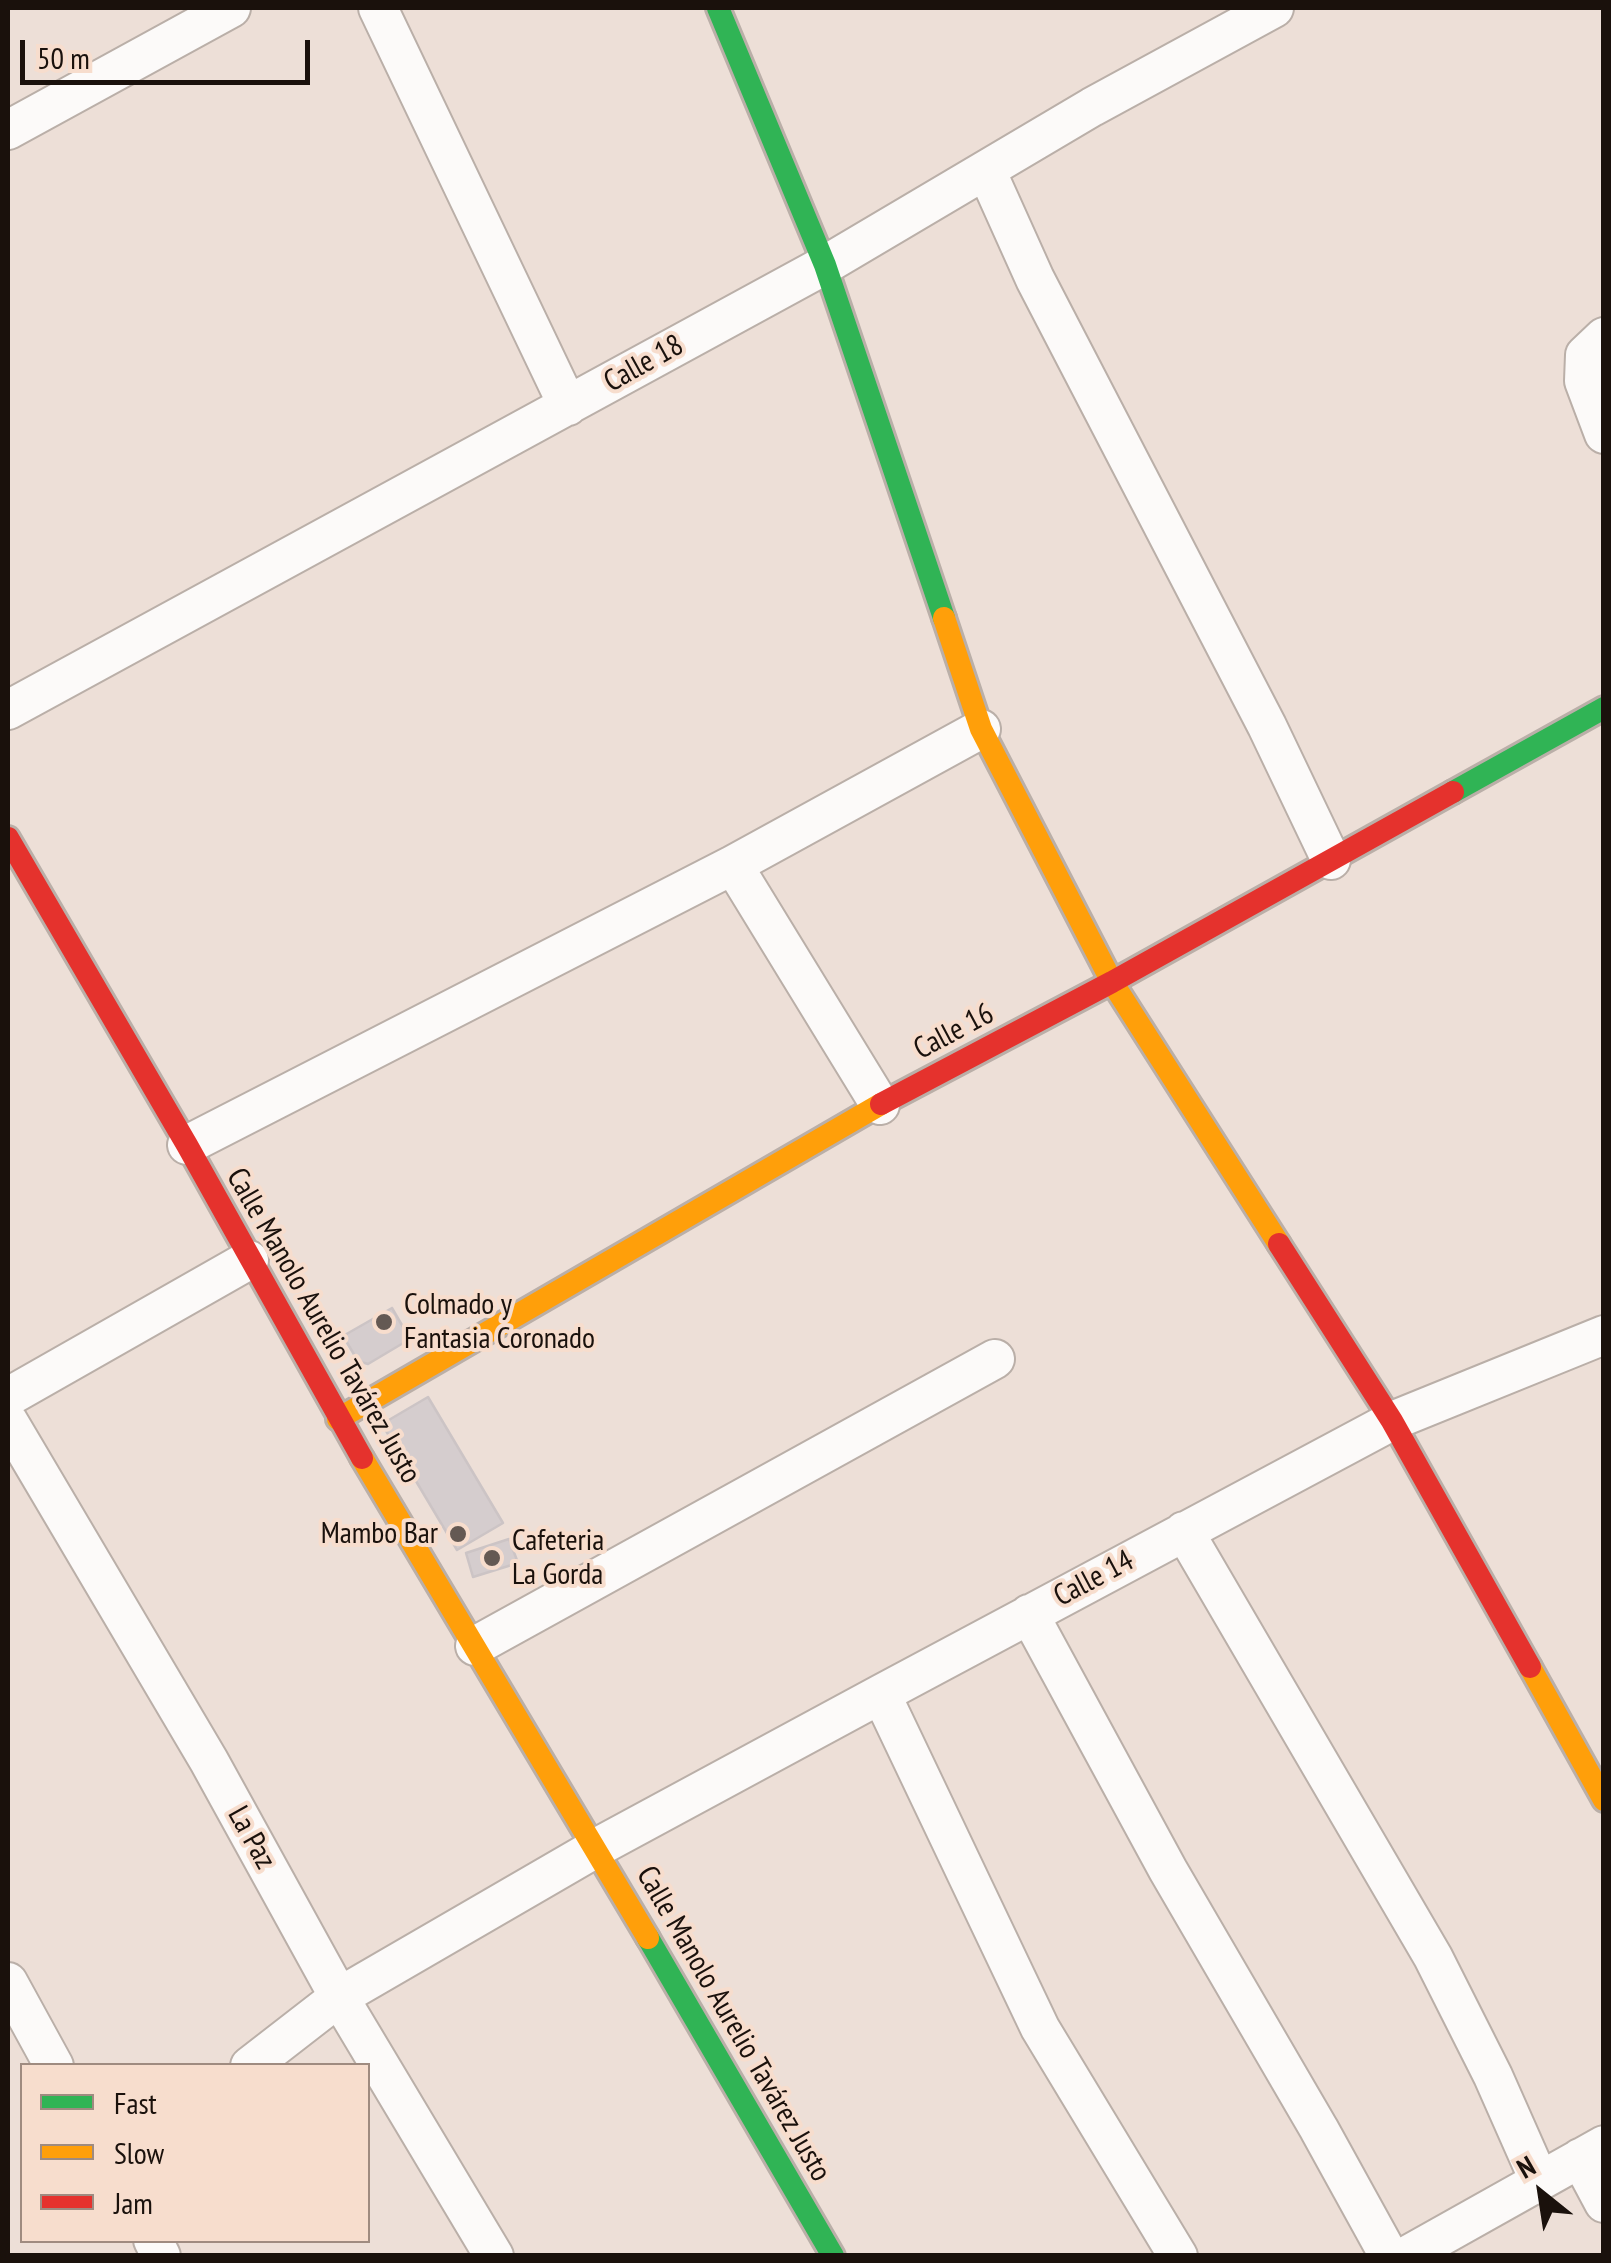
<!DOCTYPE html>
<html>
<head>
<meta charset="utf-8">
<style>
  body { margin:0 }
  #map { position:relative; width:1611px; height:2263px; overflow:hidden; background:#eddfd7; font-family:"PT Sans Narrow",sans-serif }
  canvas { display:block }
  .frame { position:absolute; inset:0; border:10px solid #1a110c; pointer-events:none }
  .legend { position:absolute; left:20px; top:2063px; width:350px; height:180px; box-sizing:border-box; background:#f7ddcd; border:2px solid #9f8b80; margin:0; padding:12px 18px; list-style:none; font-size:30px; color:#1a110c }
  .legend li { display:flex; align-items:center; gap:20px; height:50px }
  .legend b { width:50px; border:2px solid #9f8b80 }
  .north { position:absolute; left:1491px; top:2143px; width:100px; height:100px; -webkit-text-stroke:8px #f7ddcd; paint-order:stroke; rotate:330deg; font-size:28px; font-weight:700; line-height:40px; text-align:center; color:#1a110c }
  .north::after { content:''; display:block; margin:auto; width:35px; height:45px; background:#1a110c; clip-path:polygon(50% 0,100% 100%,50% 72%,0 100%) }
  .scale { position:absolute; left:20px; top:40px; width:290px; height:45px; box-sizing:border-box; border:5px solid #1a110c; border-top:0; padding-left:12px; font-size:30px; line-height:35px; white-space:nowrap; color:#1a110c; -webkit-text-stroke:8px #f7ddcd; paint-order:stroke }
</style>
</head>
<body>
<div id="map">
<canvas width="1611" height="2263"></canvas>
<div class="frame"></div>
<ul class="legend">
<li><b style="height:12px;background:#30b455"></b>Fast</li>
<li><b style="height:12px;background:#ff9f0a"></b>Slow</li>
<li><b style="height:12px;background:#e5322d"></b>Jam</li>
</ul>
<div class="north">N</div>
<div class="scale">50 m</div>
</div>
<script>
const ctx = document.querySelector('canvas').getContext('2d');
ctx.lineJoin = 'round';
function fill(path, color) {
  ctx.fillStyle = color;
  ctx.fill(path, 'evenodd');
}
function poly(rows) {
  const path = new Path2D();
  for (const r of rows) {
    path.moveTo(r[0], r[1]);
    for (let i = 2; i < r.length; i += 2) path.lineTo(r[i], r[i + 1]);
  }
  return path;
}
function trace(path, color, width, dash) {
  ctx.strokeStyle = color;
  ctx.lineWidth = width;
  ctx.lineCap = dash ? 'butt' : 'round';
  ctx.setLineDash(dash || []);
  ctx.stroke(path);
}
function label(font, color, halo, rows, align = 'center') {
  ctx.font = font + ' "PT Sans Narrow",sans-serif';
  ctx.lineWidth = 8;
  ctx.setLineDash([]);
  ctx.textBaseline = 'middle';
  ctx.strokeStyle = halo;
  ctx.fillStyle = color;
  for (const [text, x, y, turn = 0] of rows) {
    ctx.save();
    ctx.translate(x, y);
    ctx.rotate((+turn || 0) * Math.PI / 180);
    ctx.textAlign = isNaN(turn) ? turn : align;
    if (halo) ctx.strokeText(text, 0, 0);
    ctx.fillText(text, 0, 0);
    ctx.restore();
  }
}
const building = poly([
  [392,1308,410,1339,368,1364,358,1361,343,1336,392,1308],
  [428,1397,503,1523,457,1550,382,1424,428,1397],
  [509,1539,518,1563,473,1577,466,1553,509,1539]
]);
fill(building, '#d5cdce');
trace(building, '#ccc4c5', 2.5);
const street = poly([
  [378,8,568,406],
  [8,130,231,8],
  [986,170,1035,279,1267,726,1331,860],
  [1604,337,1585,355,1584,381,1604,434],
  [8,710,825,265,1092,107,1274,8],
  [733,865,880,1105],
  [187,1145,733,865,981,729],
  [8,1397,249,1260],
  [8,1421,209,1761,339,1997,494,2256],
  [1184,1531,1433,1957,1493,2076,1539,2180],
  [1029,1614,1168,1870,1319,2129,1389,2256],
  [475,1646,995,1359],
  [881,1694,1040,2028,1178,2256],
  [8,1982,54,2066],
  [250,2066,339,1997,596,1848,881,1694,1392,1421,1604,1335],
  [1580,2158,1604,2203],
  [153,2240,161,2256],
  [1406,2256,1604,2145]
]);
const fast = poly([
  [718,8,825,265,944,618],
  [1453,792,1604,708],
  [648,1938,833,2256]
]);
const slow = poly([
  [944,618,981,729,1112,982,1279,1244],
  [338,1419,881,1104],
  [362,1458,648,1938],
  [1530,1667,1604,1800]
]);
const jam = poly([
  [8,838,187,1145,362,1458],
  [881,1104,1112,982,1453,792],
  [1279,1244,1392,1421,1530,1667]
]);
trace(street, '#baafa8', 42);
trace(fast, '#baafa8', 28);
trace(slow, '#baafa8', 28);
trace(jam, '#baafa8', 28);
trace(street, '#fcfaf9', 38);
trace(fast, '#30b455', 22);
trace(slow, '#ff9f0a', 22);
trace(jam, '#e5322d', 22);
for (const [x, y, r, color] of [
  [384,1322,10,"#645953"],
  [458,1534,10,"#645953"],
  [492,1558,10,"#645953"]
]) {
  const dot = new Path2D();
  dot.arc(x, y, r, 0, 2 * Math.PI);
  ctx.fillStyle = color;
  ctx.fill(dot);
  trace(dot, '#f7ddcd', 4);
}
label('30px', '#1a110c', '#f7ddcd', [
  ["Calle 18",644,364,-29],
  ["Calle 16",954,1032,-28],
  ["Calle Manolo Aurelio Tavárez Justo",323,1326,60],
  ["Calle 14",1094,1579,-28],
  ["La Paz",251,1838,61],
  ["Calle Manolo Aurelio Tavárez Justo",733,2024,60]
]);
label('30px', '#1a110c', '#f7ddcd', [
  ["Colmado y",404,1305],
  ["Fantasia Coronado",404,1339],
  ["Mambo Bar",438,1534,"right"],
  ["Cafeteria",512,1541],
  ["La Gorda",512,1575]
], 'left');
</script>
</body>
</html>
